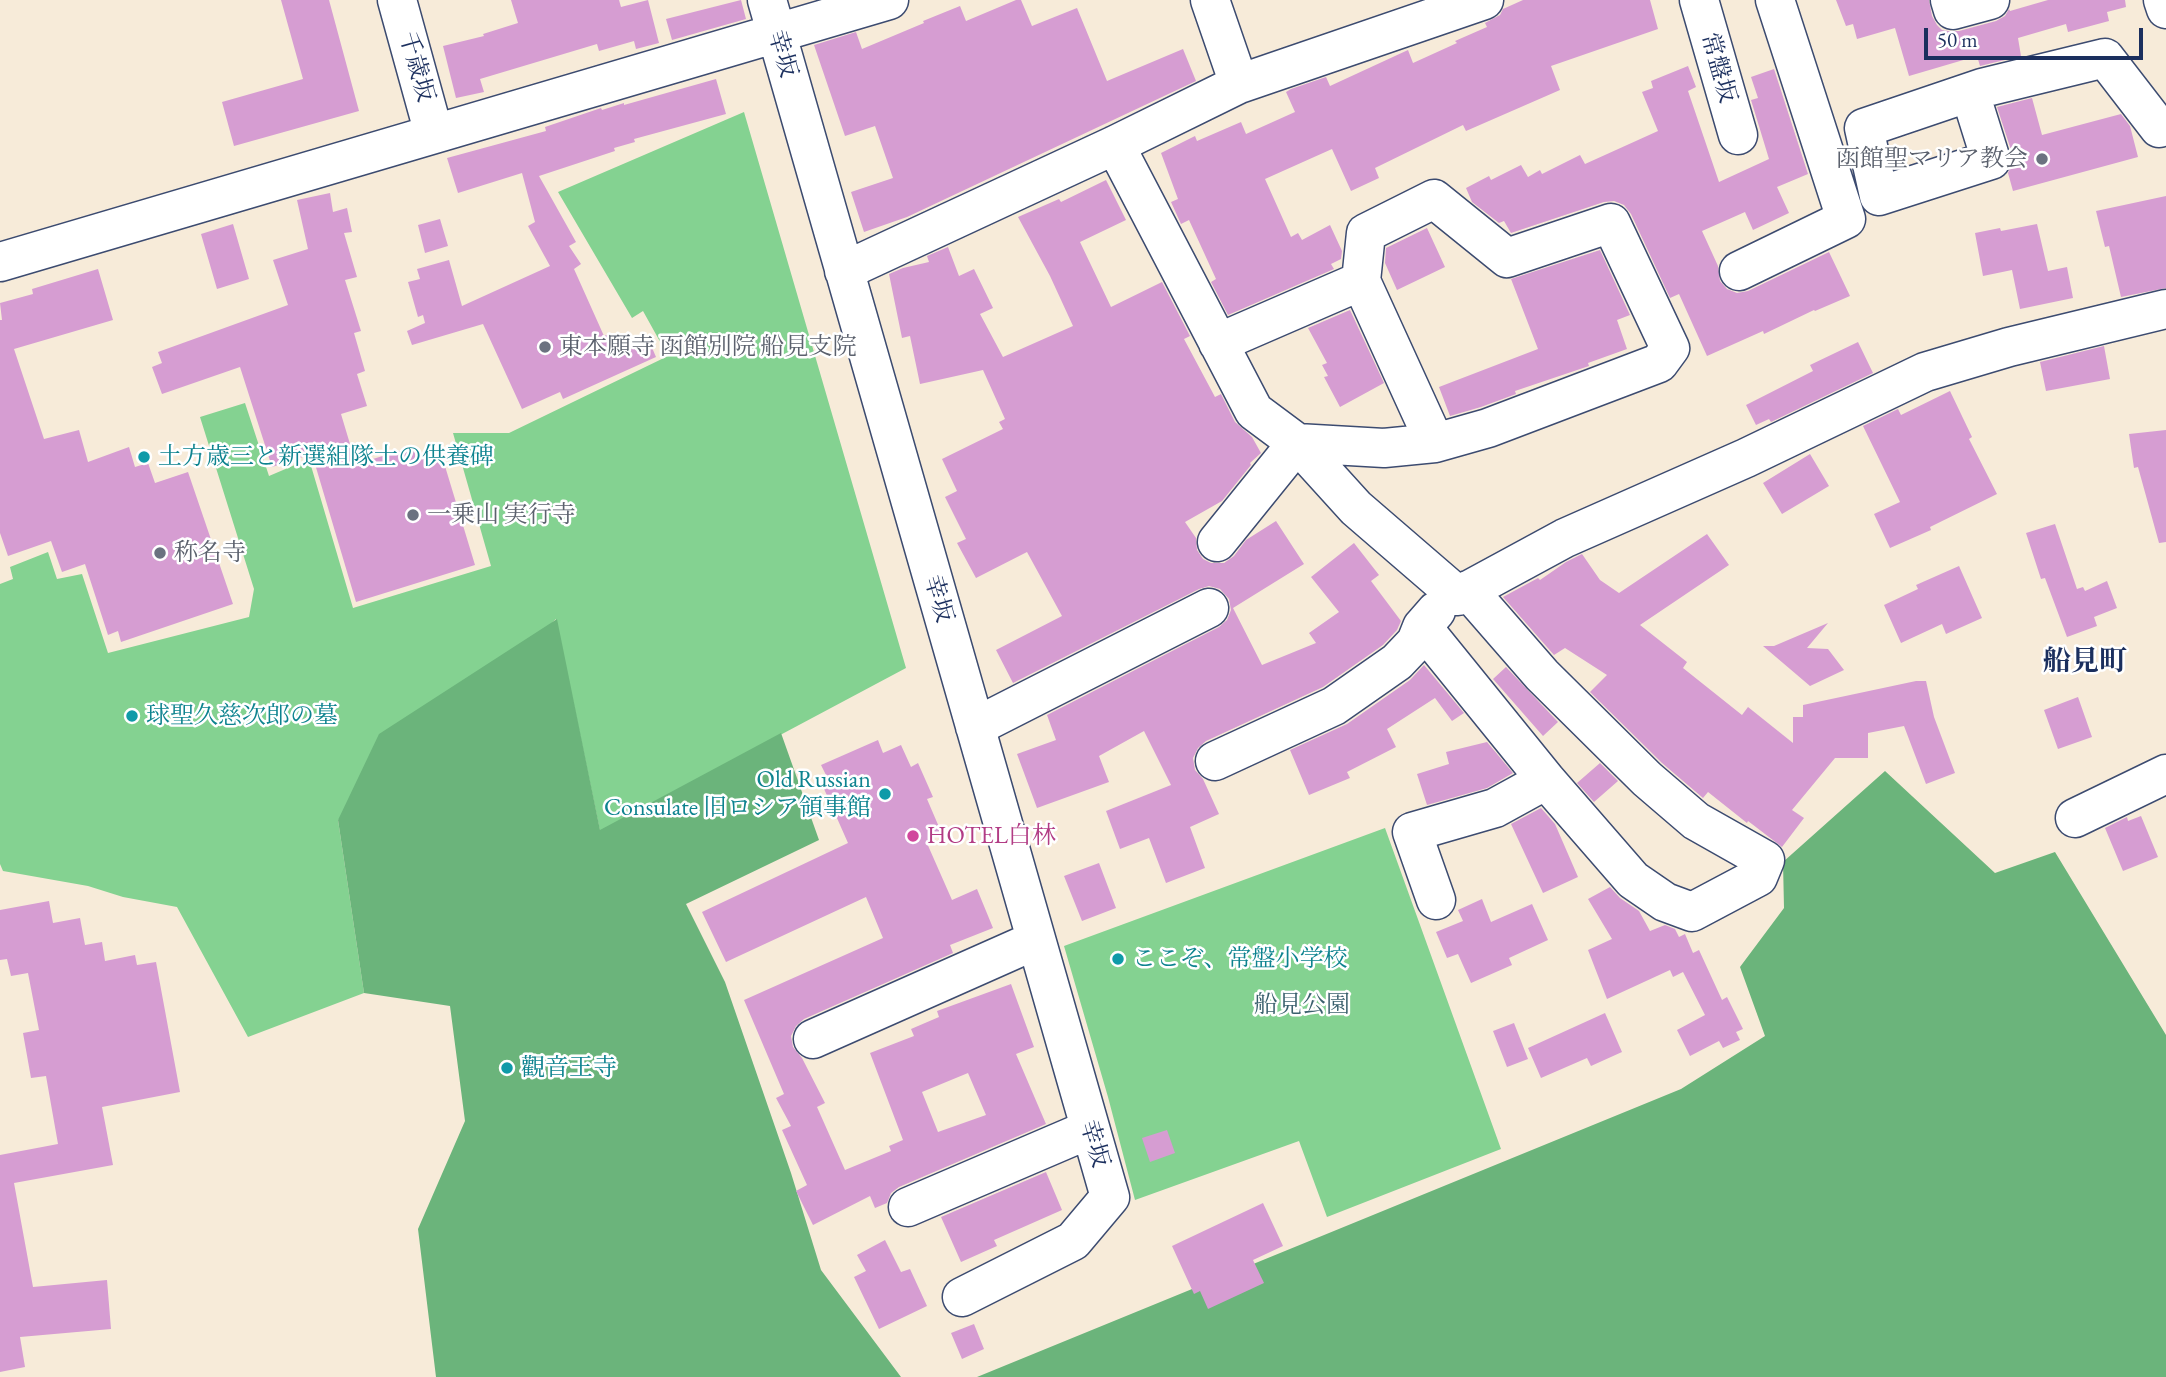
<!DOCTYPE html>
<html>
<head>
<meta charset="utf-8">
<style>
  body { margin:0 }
  #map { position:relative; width:2166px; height:1377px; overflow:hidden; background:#f7ebd9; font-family:"EB Garamond",serif }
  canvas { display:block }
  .scale { position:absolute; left:1924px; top:28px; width:219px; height:32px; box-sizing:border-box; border:4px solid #1b2f5e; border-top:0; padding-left:9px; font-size:21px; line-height:24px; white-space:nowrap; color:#1b2f5e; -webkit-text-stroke:5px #fff; paint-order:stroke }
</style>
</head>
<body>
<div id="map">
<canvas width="2166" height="1377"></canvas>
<div class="scale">50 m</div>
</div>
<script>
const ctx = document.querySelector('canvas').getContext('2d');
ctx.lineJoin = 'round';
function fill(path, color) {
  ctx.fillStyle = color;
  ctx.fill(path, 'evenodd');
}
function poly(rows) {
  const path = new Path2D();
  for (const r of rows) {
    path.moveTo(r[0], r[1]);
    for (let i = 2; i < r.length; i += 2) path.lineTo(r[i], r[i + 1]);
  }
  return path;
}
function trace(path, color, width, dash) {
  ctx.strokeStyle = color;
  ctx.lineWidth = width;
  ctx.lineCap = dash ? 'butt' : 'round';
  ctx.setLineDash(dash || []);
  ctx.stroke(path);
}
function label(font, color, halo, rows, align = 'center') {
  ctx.font = font + ' "EB Garamond","Noto Serif JP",serif';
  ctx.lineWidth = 5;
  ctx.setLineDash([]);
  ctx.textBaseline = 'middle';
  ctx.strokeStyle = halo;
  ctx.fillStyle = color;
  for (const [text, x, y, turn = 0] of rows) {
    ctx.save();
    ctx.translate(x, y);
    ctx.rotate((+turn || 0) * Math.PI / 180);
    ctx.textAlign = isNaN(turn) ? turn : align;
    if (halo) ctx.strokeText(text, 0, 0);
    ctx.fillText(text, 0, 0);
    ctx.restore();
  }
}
fill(poly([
  [744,112,906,668,600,831,556,619,338,820,364,993,248,1037,177,907,123,897,88,886,3,871,0,864,0,584,13,579,10,567,48,552,57,579,82,574,108,653,249,617,254,589,200,417,245,403,269,476,309,459,353,608,491,566,453,433,509,433,668,356,643,311,632,318,558,192],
  [1385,828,1501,1149,1327,1217,1299,1141,1135,1200,1108,1097,1064,946]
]), '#84d291');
fill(poly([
  [557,619,600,830,781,733,819,840,686,904,725,982,791,1173,821,1270,901,1377,436,1377,418,1229,465,1121,450,1006,364,993,338,820,379,734],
  [1885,771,1995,873,2055,852,2166,1035,2166,1377,977,1377,1681,1089,1765,1036,1740,967,1784,908,1783,862]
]), '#6bb47b');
fill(poly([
  [281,0,329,0,359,111,234,146,222,102,303,79],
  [511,0,619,0,621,7,648,0,659,43,636,49,634,41,599,51,597,44,480,79,484,92,456,98,443,46,484,36,483,34,518,23],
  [741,0,746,19,672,40,666,19],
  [1016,0,1021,0,1032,26,1077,8,1107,81,1183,49,1196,81,907,217,864,232,851,192,893,178,875,126,845,136,814,45,856,32,862,49,924,23,923,21,960,6,966,21],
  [1523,0,1650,0,1658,29,1551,66,1560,90,1466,131,1463,125,1375,168,1379,178,1351,191,1332,149,1265,179,1291,237,1298,233,1302,240,1330,225,1342,251,1341,259,1331,264,1334,269,1228,315,1211,282,1216,279,1189,220,1181,224,1171,202,1178,199,1161,153,1195,136,1197,141,1241,122,1246,134,1295,112,1286,92,1291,89,1326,77,1330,86,1408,50,1413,63,1457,43,1455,41,1487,27,1485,23,1500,15,1503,9],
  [1836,0,1929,0,1932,16,1937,25,1942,30,1948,31,1959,31,1996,21,2005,16,2009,9,2010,11,2048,0,2125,0,2126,7,2107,12,2109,21,2068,32,2066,24,2018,38,2021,56,1980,66,1977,56,1909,76,1895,28,1857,39,1853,24,1846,26],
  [1688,66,1696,87,1688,91,1719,182,1769,159,1751,100,1758,98,1751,77,1774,69,1808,174,1777,187,1789,213,1753,230,1745,212,1702,231,1718,266,1720,281,1727,289,1737,293,1748,291,1829,252,1850,296,1815,311,1814,310,1764,334,1763,331,1707,356,1679,294,1670,298,1631,214,1624,205,1614,201,1604,202,1511,233,1504,221,1499,223,1472,202,1466,188,1489,176,1491,180,1521,165,1528,177,1540,170,1542,174,1580,155,1585,164,1658,131,1642,92,1653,88,1651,81],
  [716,79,726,114,634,139,635,142,614,148,615,151,539,176,576,242,569,246,581,264,574,269,604,336,609,334,616,350,647,336,656,357,563,399,560,392,522,409,483,324,412,345,407,331,425,323,423,315,418,317,408,282,420,279,417,269,449,260,462,306,550,266,528,226,535,222,522,173,458,193,447,158,546,131,545,127,601,108,602,110,624,103,624,105],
  [2032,98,2042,135,2121,114,2130,126,2138,157,2013,191,2008,173,2012,164,2012,153,1997,107],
  [1106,180,1126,220,1080,242,1111,307,1162,282,1190,336,1184,339,1215,397,1221,394,1235,422,1252,437,1261,453,1250,463,1251,465,1222,501,1185,522,1196,538,1197,550,1203,559,1211,563,1224,563,1234,556,1246,540,1276,521,1304,564,1233,608,1262,665,1316,643,1309,633,1339,612,1311,577,1354,543,1379,575,1371,581,1401,621,1397,630,1383,645,1323,687,1206,741,1198,748,1193,758,1195,770,1203,779,1219,814,1190,827,1205,868,1166,883,1149,838,1120,849,1106,811,1171,785,1144,731,1099,756,1109,782,1037,808,1017,754,1056,740,1047,715,1219,627,1227,620,1231,610,1229,599,1220,589,1209,586,1199,589,1013,683,996,650,1062,616,1027,552,976,578,957,543,966,539,945,497,957,491,942,459,1003,429,999,422,1005,419,983,370,920,384,910,336,902,338,889,274,903,268,929,262,927,256,948,247,959,276,974,269,993,308,980,314,1003,357,1073,326,1050,276,1018,217,1059,199,1061,202],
  [330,193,333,212,347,208,352,232,344,233,357,277,345,280,361,331,354,333,365,371,357,374,367,406,341,414,356,464,413,447,417,461,441,453,475,565,356,602,312,454,272,467,240,367,162,394,152,367,162,363,158,352,288,305,273,260,308,249,297,200],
  [2166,196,2166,288,2121,297,2109,246,2105,247,2096,211],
  [440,219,448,246,425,253,418,225],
  [233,224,249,279,217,289,201,234],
  [2037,224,2048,271,2067,267,2073,298,2020,309,2012,270,1983,276,1975,233,2000,228,2001,231],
  [1427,228,1445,267,1397,290,1385,263,1386,248],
  [1600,250,1630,315,1617,320,1627,349,1588,363,1589,366,1515,391,1516,394,1481,407,1450,416,1439,387,1538,349,1511,279],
  [98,269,113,320,14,349,44,439,79,430,88,462,129,447,135,467,148,463,155,483,188,472,233,604,121,642,118,631,108,635,85,564,62,572,51,541,8,556,0,533,0,320,2,320,0,303,33,294,32,289],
  [1350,310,1384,383,1340,407,1324,377,1328,376,1322,365,1327,363,1308,328],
  [1858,342,1873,373,1771,422,1769,419,1756,425,1746,405,1813,371,1810,365],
  [2104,346,2110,379,2046,391,2040,362],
  [1950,391,1972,437,1969,439,1997,494,1930,527,1931,530,1890,548,1874,514,1900,502,1863,426,1898,409,1901,415],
  [2166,430,2166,542,2159,543,2138,467,2134,468,2129,434],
  [1810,454,1829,486,1782,514,1763,483],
  [2055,524,2077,589,2083,587,2085,591,2107,581,2117,608,2094,617,2097,626,2067,637,2045,578,2041,579,2026,533],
  [1707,534,1729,565,1640,625,1687,662,1683,668,1742,715,1748,707,1793,743,1793,717,1803,717,1803,705,1916,681,1926,681,1934,717,1955,773,1926,784,1904,726,1868,733,1868,758,1835,758,1792,810,1804,818,1782,847,1748,821,1747,823,1708,792,1703,798,1662,763,1590,692,1607,675,1565,648,1554,655,1503,597,1538,578,1540,580,1566,562,1582,554,1600,580,1619,593],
  [1959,566,1982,618,1946,634,1942,624,1901,643,1884,605,1918,589,1916,585],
  [1828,623,1807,648,1828,649,1844,670,1810,686,1763,646,1774,646],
  [1424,665,1464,713,1452,721,1435,698,1387,729,1396,747,1347,772,1350,778,1309,795,1290,750,1347,724,1410,680],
  [1506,667,1558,722,1543,736,1493,679],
  [2078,697,2092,737,2058,749,2044,710],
  [878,740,883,753,901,745,911,767,918,763,933,797,927,799,942,834,926,841,952,900,977,889,993,928,950,945,953,953,804,1019,796,1026,791,1036,793,1047,802,1058,825,1103,817,1107,845,1170,891,1151,889,1146,903,1140,870,1053,914,1036,911,1029,939,1017,937,1011,1011,984,1034,1047,1016,1054,1046,1124,899,1187,891,1193,887,1203,875,1208,870,1196,813,1225,796,1191,807,1185,782,1130,791,1126,776,1098,784,1094,744,1000,883,938,866,897,726,962,702,912,848,843,821,782,828,779,821,765],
  [968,1073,986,1115,938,1132,922,1092],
  [1487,742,1513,773,1487,788,1427,805,1417,774,1449,764,1446,752],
  [1600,763,1618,781,1594,802,1577,783],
  [1541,808,1555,824,1578,877,1543,893,1511,824],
  [2141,816,2158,857,2123,871,2105,828,2127,817,2128,821],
  [1099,863,1116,908,1082,921,1064,876],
  [1610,887,1620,898,1639,911,1650,931,1665,925,1675,929,1679,937,1685,934,1693,953,1699,950,1722,1000,1727,997,1743,1029,1736,1032,1740,1040,1723,1048,1719,1041,1690,1056,1677,1030,1705,1015,1683,972,1673,977,1670,970,1607,999,1588,950,1612,939,1588,899],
  [1482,899,1491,922,1532,904,1548,940,1509,958,1512,965,1471,983,1458,954,1447,958,1436,932,1463,921,1458,910],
  [49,901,53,923,80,918,85,945,102,942,105,961,135,955,137,965,156,962,180,1092,102,1107,113,1165,14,1183,33,1287,107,1280,111,1329,20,1337,25,1367,0,1372,0,1155,58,1144,46,1076,31,1078,23,1033,39,1030,28,973,11,976,7,959,0,960,0,910],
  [1605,1013,1622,1052,1591,1066,1587,1058,1541,1078,1528,1048],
  [1514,1023,1528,1059,1507,1067,1493,1031],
  [1167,1130,1175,1153,1150,1162,1142,1138],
  [1046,1172,1062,1210,994,1240,997,1246,961,1262,941,1217],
  [1263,1203,1283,1246,1253,1260,1264,1283,1208,1309,1200,1291,1194,1294,1172,1246],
  [885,1240,901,1272,910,1269,927,1306,879,1329,854,1277,866,1271,857,1255],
  [974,1324,984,1349,962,1359,951,1333]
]), '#d69dd2');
const minor = poly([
  [397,0,434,134],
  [767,0,1110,1197,1073,1241,962,1297],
  [1210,0,1239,84],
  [1699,0,1738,135],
  [1950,0,1953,10,1990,0],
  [2163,0,2166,9],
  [1970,93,1991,160,1879,196,1864,128,1982,88,2105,58,2159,128,2166,126],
  [1115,145,1254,411,1297,443,1356,508,1458,596,1565,538,1746,458,1925,372,2009,347,2166,309],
  [0,262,889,0],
  [844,271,1115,145,1239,84,1484,0],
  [1739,271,1846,219,1775,0],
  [1218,343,1361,281,1435,443],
  [1217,542,1297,443,1384,448,1435,443,1488,428,1659,363,1670,348,1611,223,1507,258,1434,199,1366,233,1361,281],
  [1422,627,1546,780,1633,880,1665,902,1692,912,1758,877,1765,860,1696,821,1647,779,1542,675,1468,590],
  [975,727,1209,608],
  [1215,761,1334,706,1397,662,1416,642,1422,627,1436,611],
  [2075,818,2166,774],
  [1436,900,1412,832,1495,808,1546,780],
  [813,1039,1036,940],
  [908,1207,1090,1129]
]);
trace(minor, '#3c4b70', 41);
trace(minor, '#fff', 38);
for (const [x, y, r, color] of [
  [2042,159,7,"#6b7280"],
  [545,347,7,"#6b7280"],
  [144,457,7,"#0f9aa8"],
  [413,515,7,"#6b7280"],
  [160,553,7,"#6b7280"],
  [132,716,7,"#0f9aa8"],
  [885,794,7,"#0f9aa8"],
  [913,836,7,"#d1479c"],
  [1118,959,7,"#0f9aa8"],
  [507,1068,7,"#0f9aa8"]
]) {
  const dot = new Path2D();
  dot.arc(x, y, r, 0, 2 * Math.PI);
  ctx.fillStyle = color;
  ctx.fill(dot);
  trace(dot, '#fff', 2.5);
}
label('24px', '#1b2f5e', '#fff', [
  ["幸坂",782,54,74],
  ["千歳坂",416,67,74],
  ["常盤坂",1718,68,74],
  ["幸坂",938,599,74],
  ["幸坂",1094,1144,74]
]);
label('24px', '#5b616d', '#fff', [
  ["函館聖マリア教会",2028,159,"right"],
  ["東本願寺 函館別院 船見支院",559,347],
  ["一乗山 実行寺",427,515],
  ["称名寺",174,553]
], 'left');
label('24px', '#0d838f', '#fff', [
  ["土方歳三と新選組隊士の供養碑",158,457],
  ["球聖久慈次郎の墓",146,716],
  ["Old Russian",871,780,"right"],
  ["Consulate 旧ロシア領事館",871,808,"right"],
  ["ここぞ、常盤小学校",1132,959],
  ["觀音王寺",521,1068]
], 'left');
label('24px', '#b23c85', '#fff', [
  ["HOTEL白林",927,836]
], 'left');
label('24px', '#3a606d', '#fff', [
  ["船見公園",1302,1005]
]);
label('bold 28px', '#1b2f5e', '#fff', [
  ["船見町",2085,662]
]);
</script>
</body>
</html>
